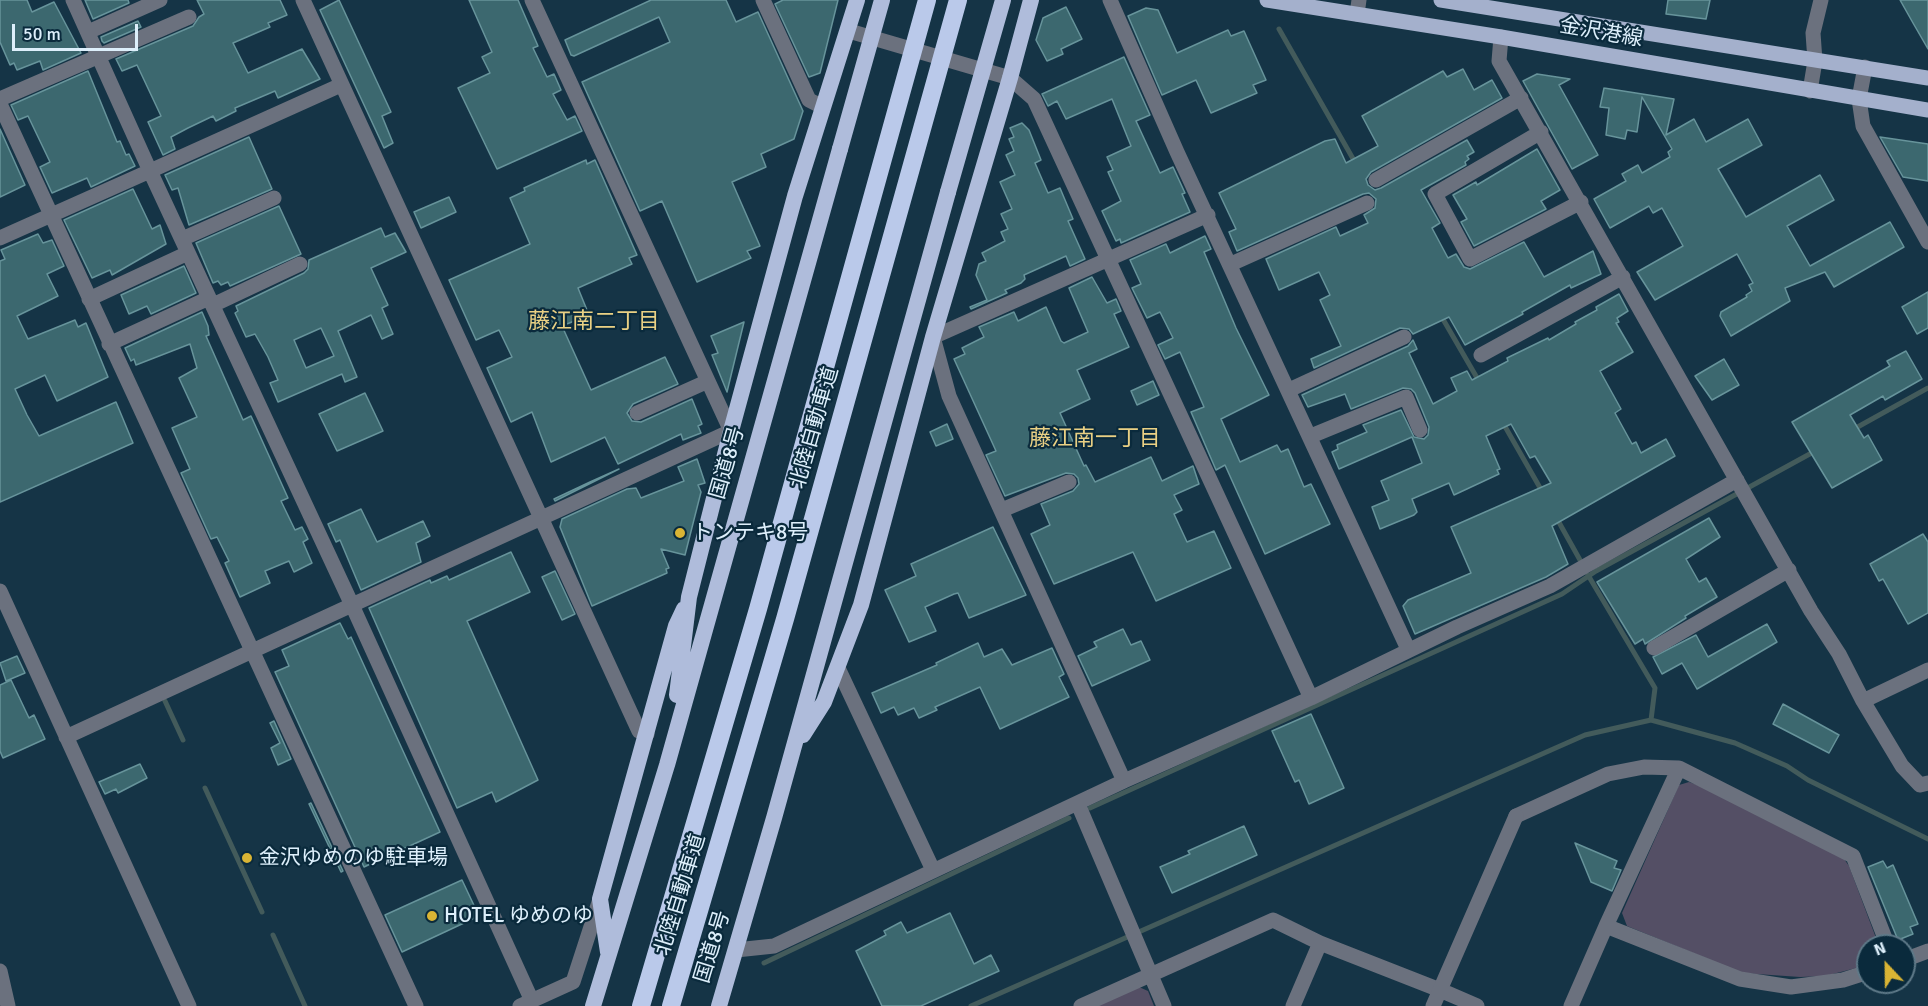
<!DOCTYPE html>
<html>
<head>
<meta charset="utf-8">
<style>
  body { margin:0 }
  #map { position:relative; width:1928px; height:1006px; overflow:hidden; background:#153446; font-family:Signika,sans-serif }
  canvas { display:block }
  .north { position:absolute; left:1856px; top:934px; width:60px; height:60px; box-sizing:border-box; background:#0a2a3c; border:2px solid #5e7988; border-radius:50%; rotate:338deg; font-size:16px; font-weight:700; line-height:24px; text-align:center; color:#ddeffb }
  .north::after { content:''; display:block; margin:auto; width:21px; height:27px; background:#d9b434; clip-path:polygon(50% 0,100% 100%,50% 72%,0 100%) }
  .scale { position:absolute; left:12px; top:24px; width:126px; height:27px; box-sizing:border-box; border:3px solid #ddeffb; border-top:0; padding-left:8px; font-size:18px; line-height:21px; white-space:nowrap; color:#ddeffb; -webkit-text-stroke:4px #0a2a3c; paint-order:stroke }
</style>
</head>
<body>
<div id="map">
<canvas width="1928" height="1006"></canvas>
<div class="north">N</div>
<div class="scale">50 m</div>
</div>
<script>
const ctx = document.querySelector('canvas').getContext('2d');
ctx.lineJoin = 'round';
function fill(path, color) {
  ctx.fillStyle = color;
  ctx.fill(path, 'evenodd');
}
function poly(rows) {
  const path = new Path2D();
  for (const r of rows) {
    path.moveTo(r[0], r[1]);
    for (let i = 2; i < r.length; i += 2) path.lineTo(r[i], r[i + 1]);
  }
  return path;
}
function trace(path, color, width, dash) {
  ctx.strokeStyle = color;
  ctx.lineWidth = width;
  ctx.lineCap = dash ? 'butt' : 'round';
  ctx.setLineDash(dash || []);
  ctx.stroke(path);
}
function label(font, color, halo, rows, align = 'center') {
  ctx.font = font + ' Signika,"Noto Sans JP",sans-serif';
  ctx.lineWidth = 4.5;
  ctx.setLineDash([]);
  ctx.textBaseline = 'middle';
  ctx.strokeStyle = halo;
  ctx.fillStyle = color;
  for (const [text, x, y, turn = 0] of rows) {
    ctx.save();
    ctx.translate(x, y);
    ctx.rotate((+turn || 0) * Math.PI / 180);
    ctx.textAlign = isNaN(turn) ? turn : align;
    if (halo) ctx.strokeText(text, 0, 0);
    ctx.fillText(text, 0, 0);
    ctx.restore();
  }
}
fill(poly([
  [1689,782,1717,792,1842,856,1849,866,1879,946,1868,946,1868,965,1825,976,1800,977,1742,973,1627,926,1622,913,1679,785],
  [1139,987,1148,991,1154,1006,1094,1006]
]), '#544f65');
trace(poly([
  [1279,29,1356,164],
  [1440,314,1480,383],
  [1503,423,1543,493],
  [1854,429,1928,388],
  [1556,517,1580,560],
  [1588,575,1655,688,1651,720],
  [165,701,183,740],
  [205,788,262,912],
  [1090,808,1562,594,1596,571,1817,450],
  [273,935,305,1006],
  [764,963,1069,818],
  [971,1006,1585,735,1651,720,1735,743,1787,766,1808,780,1928,839]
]), '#435b5b', 5);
const building = poly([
  [0,0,27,0,32,12,54,2,81,53,43,70,40,61,17,70,14,63,10,65,0,42,0,0],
  [85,0,128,0,129,3,93,19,85,0],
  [197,0,280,0,287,15,268,23,270,27,233,43,248,73,302,49,320,79,278,98,275,91,235,108,236,111,216,121,213,116,188,128,171,137,175,149,163,155,148,122,161,116,137,65,122,71,116,59,193,26,199,17,204,14,197,0],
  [339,0,391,112,382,116,393,143,384,148,320,10,339,0],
  [469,0,518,0,538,46,533,48,547,77,554,74,561,90,553,94,567,120,575,116,582,131,497,169,458,88,490,73,482,57,492,52,469,0],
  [651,0,726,0,736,22,758,12,803,111,794,139,761,154,766,167,732,182,760,246,747,251,751,258,697,282,662,201,640,211,582,82,670,42,659,17,574,56,571,55,565,40,651,0],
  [783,0,838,0,820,73,809,77,775,4,783,0],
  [1668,0,1710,0,1706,19,1666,14,1668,0],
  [1900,0,1928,0,1928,49,1913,23,1900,0],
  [1066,7,1082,39,1061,49,1063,54,1047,61,1036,40,1043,18,1066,7],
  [1146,8,1158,10,1177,53,1228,30,1231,36,1244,31,1266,80,1253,85,1257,93,1211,113,1196,80,1162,95,1128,16,1146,8],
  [138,21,141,27,104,43,102,41,101,37,138,21],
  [1124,57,1150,115,1136,121,1160,173,1173,167,1185,193,1182,194,1190,212,1121,243,1120,239,1116,241,1102,211,1121,201,1108,172,1113,170,1107,157,1131,146,1112,99,1066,119,1057,101,1048,106,1042,94,1124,57],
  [1463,69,1474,90,1492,80,1502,98,1371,172,1366,179,1368,185,1375,190,1381,188,1467,140,1474,152,1467,156,1469,159,1465,162,1466,165,1421,190,1440,223,1432,228,1448,258,1456,254,1464,267,1470,269,1524,242,1544,277,1593,251,1601,274,1571,288,1570,285,1522,312,1523,314,1465,345,1449,317,1413,334,1409,329,1400,328,1314,368,1311,359,1341,346,1320,300,1330,295,1319,272,1279,290,1266,259,1336,227,1340,236,1368,223,1364,215,1375,208,1376,199,1369,193,1363,194,1237,251,1229,232,1236,229,1219,193,1325,141,1335,139,1346,163,1378,146,1362,116,1443,71,1447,77,1463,69],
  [88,71,117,142,120,141,126,155,129,154,135,166,91,187,87,178,52,193,40,167,50,162,28,116,18,120,11,105,88,71],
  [1537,74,1570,79,1559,85,1598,155,1572,169,1523,81,1537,74],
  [1604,88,1674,99,1666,135,1694,119,1706,142,1748,119,1762,145,1718,169,1746,217,1820,175,1834,200,1787,226,1810,266,1890,222,1904,247,1834,287,1825,272,1785,288,1790,301,1731,336,1720,316,1721,312,1747,297,1746,295,1752,291,1749,285,1753,283,1737,254,1655,300,1637,272,1683,246,1662,208,1653,213,1649,206,1610,228,1594,199,1626,181,1622,174,1638,165,1642,173,1670,157,1668,152,1672,149,1642,97,1637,132,1627,130,1625,139,1606,135,1609,108,1600,107,1604,88],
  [1022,123,1029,130,1041,160,1035,163,1048,193,1060,188,1073,219,1068,221,1085,259,1070,266,1066,256,1024,275,1025,279,1021,283,1005,290,1007,293,971,309,970,307,987,300,976,275,979,264,986,261,982,253,1005,241,1001,232,1008,229,1001,214,1012,209,1000,182,1015,175,1006,155,1014,151,1009,139,1014,137,1010,128,1022,123],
  [0,129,25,185,0,197,0,129],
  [249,137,272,189,189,225,178,188,172,190,165,175,249,137],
  [1880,137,1928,144,1928,181,1903,177,1880,137],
  [1537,149,1560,190,1541,201,1546,209,1474,246,1461,222,1467,219,1453,195,1476,182,1477,185,1537,149],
  [586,160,587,164,595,160,637,255,629,258,632,264,578,288,589,315,562,326,591,390,665,357,678,384,633,404,627,413,632,421,641,422,692,399,702,424,698,426,701,433,683,440,681,434,618,464,605,437,551,462,532,412,511,422,487,368,512,357,499,330,476,340,449,280,530,244,510,198,525,191,524,188,586,160],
  [133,189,152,229,160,225,166,244,112,275,110,270,92,278,64,220,133,189],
  [449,197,456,212,421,228,414,212,449,197],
  [279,206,301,254,230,286,228,282,221,285,218,281,213,283,196,243,279,206],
  [381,228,385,237,395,233,406,252,371,268,388,305,382,308,393,334,382,339,371,315,338,331,357,377,345,382,342,374,278,402,270,383,278,380,268,357,255,334,246,337,235,313,238,311,236,306,304,273,308,269,309,260,381,228],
  [321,328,334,356,306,368,294,340,321,328],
  [38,234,43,243,52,240,64,266,47,274,58,296,17,316,28,339,75,320,78,327,86,323,108,377,57,401,45,375,15,389,27,415,39,436,116,402,133,443,0,502,0,261,5,259,1,250,38,234],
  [1205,236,1211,249,1204,252,1236,328,1269,395,1221,419,1240,462,1277,445,1281,452,1288,449,1304,487,1311,484,1330,524,1265,554,1225,465,1216,470,1191,412,1204,407,1180,352,1165,359,1158,345,1173,338,1160,312,1147,318,1132,288,1141,284,1130,260,1166,244,1170,253,1205,236],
  [184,266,196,293,151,314,147,306,129,314,121,295,184,266],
  [1092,277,1107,303,1116,299,1121,311,1114,314,1129,347,1077,370,1090,399,1060,413,1084,466,1086,465,1095,482,1151,457,1162,481,1193,466,1199,484,1174,495,1182,510,1174,514,1187,542,1214,531,1231,568,1156,601,1133,552,1054,584,1031,534,1050,525,1041,504,1073,491,1079,484,1078,478,1074,474,1066,473,1005,496,986,455,996,451,954,359,965,354,962,348,984,337,979,327,1014,312,1018,321,1046,307,1061,341,1064,343,1088,332,1069,288,1092,277],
  [1928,292,1928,328,1917,334,1902,307,1928,292],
  [1619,294,1628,311,1617,318,1619,322,1616,323,1633,352,1600,371,1621,409,1615,413,1632,444,1636,442,1641,453,1666,439,1675,456,1552,526,1568,564,1546,577,1415,634,1403,606,1408,600,1471,573,1451,527,1551,483,1535,456,1530,458,1511,424,1486,436,1500,469,1497,470,1499,474,1454,495,1449,483,1412,499,1417,512,1414,515,1380,529,1372,507,1389,500,1381,481,1422,463,1412,437,1339,469,1332,452,1338,449,1337,445,1367,432,1363,425,1401,410,1414,437,1424,439,1428,435,1429,427,1415,393,1411,389,1403,388,1351,409,1345,394,1308,407,1302,395,1408,346,1413,340,1417,349,1409,353,1433,404,1457,391,1451,378,1467,371,1472,380,1508,361,1507,358,1548,338,1549,340,1576,324,1575,322,1597,310,1596,307,1619,294],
  [202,312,208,326,209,335,206,336,243,420,251,416,288,498,281,501,295,530,302,527,308,539,303,542,312,563,294,572,289,561,265,571,270,583,240,597,225,563,229,561,217,537,211,539,181,473,190,469,172,428,197,417,179,378,197,368,190,344,136,365,134,359,131,361,125,348,202,312],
  [744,322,727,392,712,355,718,353,711,336,744,322],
  [1906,351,1922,379,1885,400,1883,396,1850,415,1864,438,1868,435,1882,460,1832,488,1792,422,1890,366,1887,361,1906,351],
  [1724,359,1739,385,1712,400,1695,376,1724,359],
  [1153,381,1159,395,1137,405,1131,391,1153,381],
  [365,393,383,431,337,451,319,414,365,393],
  [947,424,953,439,936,446,930,432,947,424],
  [697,459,705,483,698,485,701,492,685,555,661,549,669,568,666,569,667,573,592,606,560,527,562,519,627,489,636,488,641,498,684,481,678,467,697,459],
  [619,469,555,501,554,499,590,482,619,469],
  [361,509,377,542,423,521,430,536,416,543,421,562,361,590,340,540,336,542,328,524,361,509],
  [1709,518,1720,537,1686,559,1699,582,1706,578,1717,597,1685,616,1686,618,1645,644,1643,639,1635,644,1597,582,1709,518],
  [993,527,1026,595,969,618,958,593,954,594,925,607,936,631,909,642,885,590,916,576,911,564,993,527],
  [1923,534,1928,542,1928,613,1908,624,1883,579,1879,581,1870,564,1923,534],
  [511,552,530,592,467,621,538,780,496,802,492,792,457,808,369,608,430,580,431,583,447,576,449,580,511,552],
  [555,571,575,614,562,620,542,577,555,571],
  [340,623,348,639,351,637,440,832,364,867,275,672,289,666,282,650,340,623],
  [1767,624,1777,642,1697,689,1682,663,1662,674,1653,657,1696,635,1708,657,1767,624],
  [1123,629,1131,645,1141,641,1150,660,1092,686,1078,656,1097,647,1094,642,1123,629],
  [978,643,984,657,1002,649,1012,665,1052,648,1064,674,1059,677,1069,697,1000,729,980,687,935,707,937,710,919,718,914,708,898,715,894,707,881,713,872,693,937,665,936,663,978,643],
  [17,656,25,673,6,681,0,663,17,656],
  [11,680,29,718,34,715,45,739,3,758,0,751,0,685,11,680],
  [1783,704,1839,735,1829,753,1773,724,1783,704],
  [1311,714,1344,788,1309,804,1299,780,1295,782,1272,731,1311,714],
  [274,721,291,759,278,765,271,748,280,743,270,723,274,721],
  [140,764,147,778,118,793,116,789,105,794,99,782,140,764],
  [311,803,343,871,341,872,309,804,311,803],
  [1244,826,1257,855,1172,893,1160,867,1190,854,1188,851,1244,826],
  [1575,843,1617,861,1614,868,1621,870,1612,891,1591,882,1575,843],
  [1883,861,1887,868,1893,865,1918,924,1910,927,1913,934,1898,940,1868,867,1883,861],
  [462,880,479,916,402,952,385,915,462,880],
  [950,913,974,964,991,955,999,971,921,1006,882,1006,856,951,886,935,884,931,901,922,907,933,950,913]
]);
fill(building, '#3c686f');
trace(building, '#67949b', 1.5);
trace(poly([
  [303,0,639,731,647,734],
  [532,0,731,431,352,605,532,1001],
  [763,0,809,100,823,107],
  [1110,0,1177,152,1408,649],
  [1357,14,1359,0],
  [849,31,1010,78,1034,99,1311,698],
  [88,32,160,0],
  [1501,37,1499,61,1811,611,1839,654,1863,701,1928,670],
  [1865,67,1859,99,1863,126,1928,242],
  [1810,91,1815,61,1813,33,1821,0],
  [0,99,189,17],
  [0,104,416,1006],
  [1541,132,1435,194,1470,259,1581,202],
  [1376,180,1521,98],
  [0,238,150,171,73,0],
  [182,239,274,198],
  [1231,264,1367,203],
  [89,299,188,253],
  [213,305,300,264],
  [109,344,209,298],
  [1481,355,1623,277],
  [1289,390,1404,337],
  [637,413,706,382],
  [1311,436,1406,397,1420,430],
  [1002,510,1069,482],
  [0,591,189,1006],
  [1654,648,1789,570],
  [838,668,933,870],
  [1863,701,1902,766,1920,785,1928,783],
  [66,737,352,605,150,171,341,85],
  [1124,781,949,396,933,337,1208,215],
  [1078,804,1164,1006],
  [1516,816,1608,774,1644,767,1679,768],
  [1606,926,1679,768,1853,856,1888,946],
  [736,950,774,946,1124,781,1311,698,1457,627,1550,586,1737,480],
  [1904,960,1928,951],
  [0,971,8,1006],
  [520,1006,573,982,600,899],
  [1081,1006,1273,920,1320,943,1440,990],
  [1293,1006,1320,943],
  [1571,1006,1606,926,1740,979,1791,987,1843,980,1868,972]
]), '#6b717e', 15);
trace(poly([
  [1440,990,1477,1006],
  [1433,1006,1516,816]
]), '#6b717e', 15);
trace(poly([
  [1267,0,1501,37,1928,110],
  [1441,0,1928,78]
]), '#a4b0cc', 15);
trace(poly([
  [677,695,689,597,731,431,795,196,857,0],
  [803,735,824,702,861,605,933,337,1010,78,1031,0],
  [608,952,600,899,676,626,684,609],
  [593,1006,667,765,840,149],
  [719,1006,774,818,948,192]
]), '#afbcdb', 16);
trace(poly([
  [840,149,882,0],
  [948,192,1003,0]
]), '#afbcdb', 16);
trace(poly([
  [641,1006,758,609,927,0],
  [671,1006,785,619,958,0]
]), '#bac9ea', 18);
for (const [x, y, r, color] of [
  [680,533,6,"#d9b434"],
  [247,858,6,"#d9b434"],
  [432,916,6,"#d9b434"]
]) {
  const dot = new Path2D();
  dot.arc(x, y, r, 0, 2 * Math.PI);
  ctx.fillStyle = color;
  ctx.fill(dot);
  trace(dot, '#0a2a3c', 2);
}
label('21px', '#ddeffb', '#0a2a3c', [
  ["金沢港線",1601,33,10],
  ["北陸自動車道",815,428,-74],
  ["国道8号",728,463,-74],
  ["北陸自動車道",681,895,-73],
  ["国道8号",713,947,-73]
]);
label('21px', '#ddeffb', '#0a2a3c', [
  ["トンテキ8号",692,533],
  ["金沢ゆめのゆ駐車場",259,858],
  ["HOTEL ゆめのゆ",444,916]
], 'left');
label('22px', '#e9d084', '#0a2a3c', [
  ["藤江南二丁目",594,322],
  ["藤江南一丁目",1095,439]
]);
</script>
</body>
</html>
